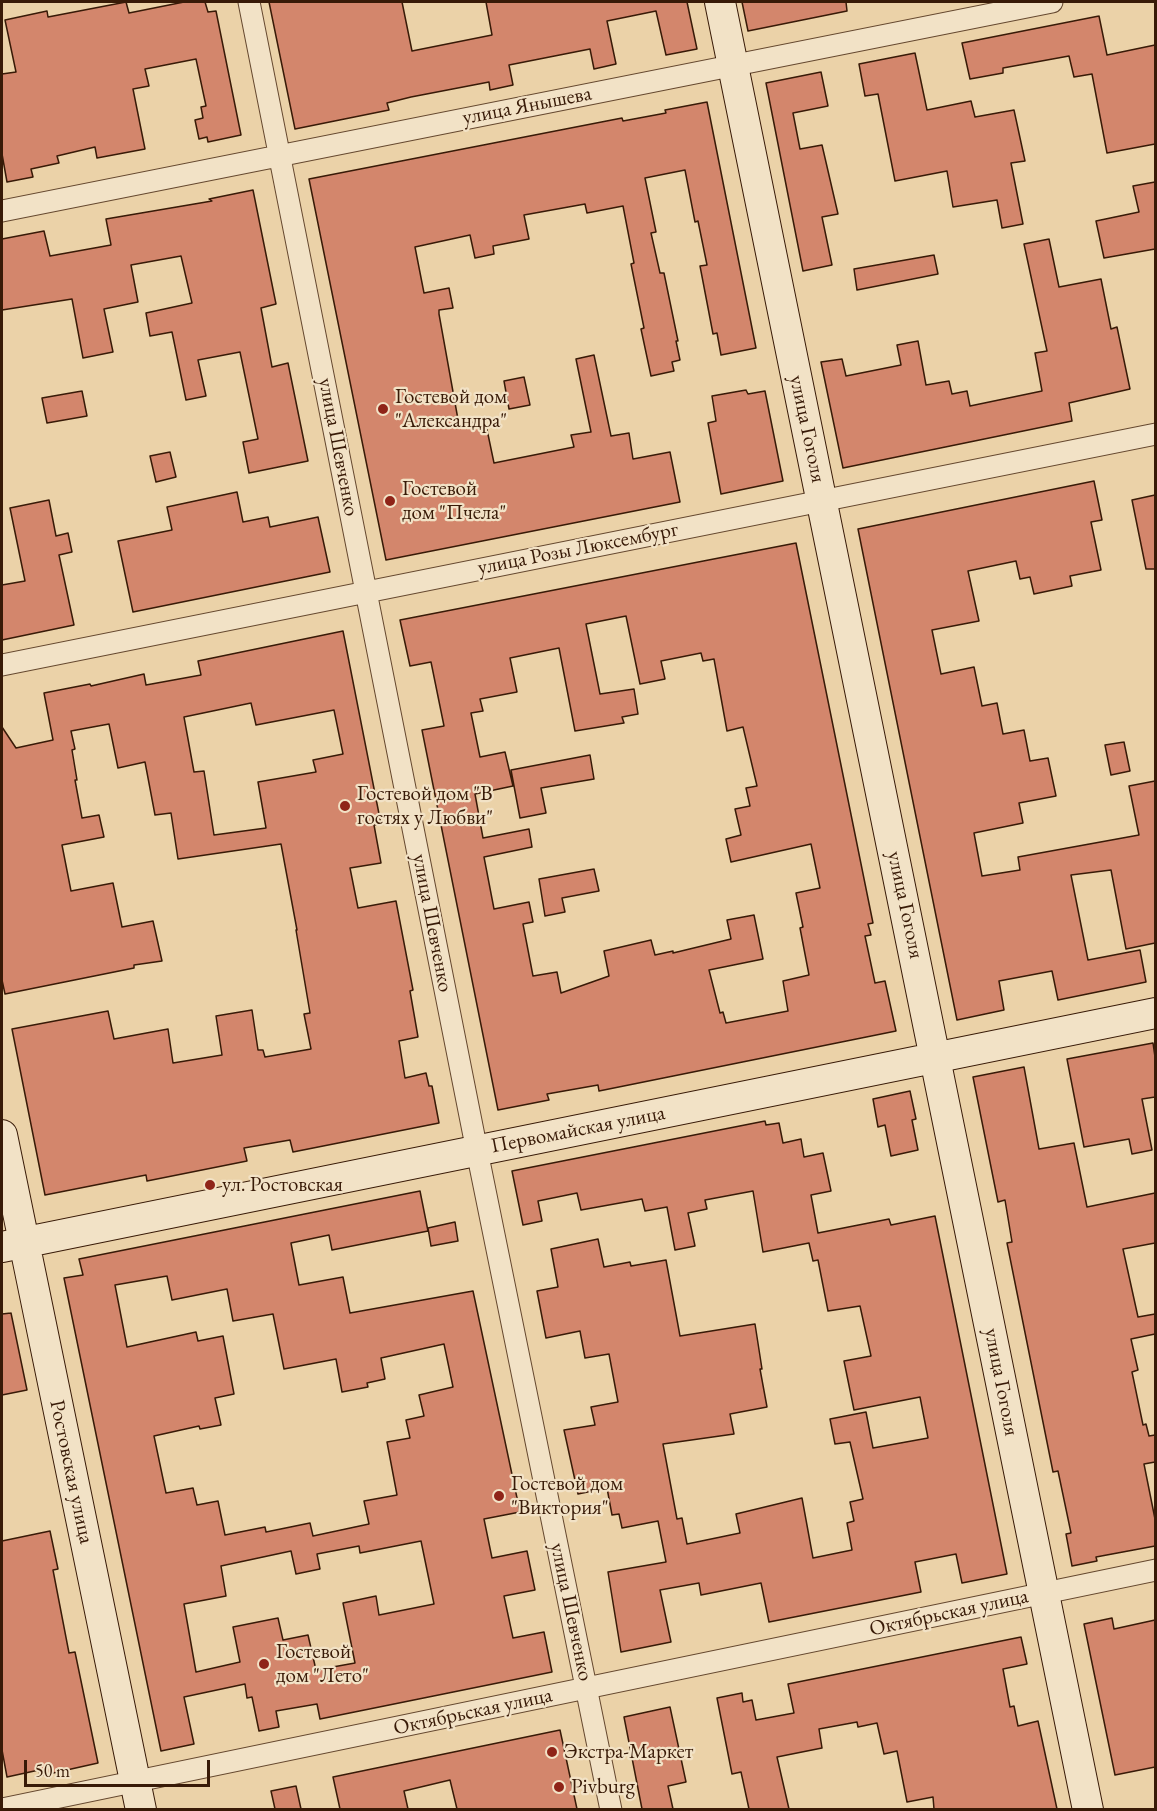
<!DOCTYPE html>
<html>
<head>
<meta charset="utf-8">
<style>
  body { margin:0 }
  #map { position:relative; width:1157px; height:1811px; overflow:hidden; background:#ebd2a8; font-family:"EB Garamond",serif }
  canvas { display:block }
  .frame { position:absolute; inset:0; border:3px solid #381a07; pointer-events:none }
  .scale { position:absolute; left:24px; top:1760px; width:186px; height:27px; box-sizing:border-box; border:3px solid #381a07; border-top:0; padding-left:8px; font-size:18px; line-height:21px; white-space:nowrap; color:#381a07; -webkit-text-stroke:4px #f2e2c6; paint-order:stroke }
</style>
</head>
<body>
<div id="map">
<canvas width="1157" height="1811"></canvas>
<div class="frame"></div>
<div class="scale">50 m</div>
</div>
<script>
const ctx = document.querySelector('canvas').getContext('2d');
ctx.lineJoin = 'round';
function fill(path, color) {
  ctx.fillStyle = color;
  ctx.fill(path, 'evenodd');
}
function poly(rows) {
  const path = new Path2D();
  for (const r of rows) {
    path.moveTo(r[0], r[1]);
    for (let i = 2; i < r.length; i += 2) path.lineTo(r[i], r[i + 1]);
  }
  return path;
}
function trace(path, color, width, dash) {
  ctx.strokeStyle = color;
  ctx.lineWidth = width;
  ctx.lineCap = dash ? 'butt' : 'round';
  ctx.setLineDash(dash || []);
  ctx.stroke(path);
}
function label(font, color, halo, rows, align = 'center') {
  ctx.font = font + ' "EB Garamond",serif';
  ctx.lineWidth = 4.5;
  ctx.setLineDash([]);
  ctx.textBaseline = 'middle';
  ctx.strokeStyle = halo;
  ctx.fillStyle = color;
  for (const [text, x, y, turn = 0] of rows) {
    ctx.save();
    ctx.translate(x, y);
    ctx.rotate((+turn || 0) * Math.PI / 180);
    ctx.textAlign = isNaN(turn) ? turn : align;
    if (halo) ctx.strokeText(text, 0, 0);
    ctx.fillText(text, 0, 0);
    ctx.restore();
  }
}
const building = poly([
  [126,2,129,13,184,2,205,2,208,12,216,11,241,135,208,142,207,137,199,139,195,120,203,118,201,107,206,106,196,59,145,69,149,86,133,89,145,149,97,158,95,147,57,156,59,163,31,169,33,177,7,182,2,154,2,74,16,72,5,20,47,11,48,17,126,2],
  [269,2,402,2,412,51,492,35,486,2,687,2,697,49,666,55,656,11,607,21,616,64,594,69,590,49,509,65,513,85,490,90,489,82,411,97,387,103,389,110,295,129,269,2],
  [742,2,846,2,847,11,748,31,742,2],
  [1099,16,1107,55,1155,45,1155,144,1107,153,1092,74,1074,77,1069,56,1003,68,1003,73,970,79,962,43,1099,16],
  [915,53,927,110,971,101,975,117,1014,110,1025,161,1011,163,1023,224,1002,228,997,200,953,207,947,171,895,181,878,94,865,96,859,64,915,53],
  [821,72,828,106,793,113,800,149,822,145,838,214,822,217,832,265,803,271,766,83,821,72],
  [707,102,756,348,721,355,717,333,713,334,700,266,707,265,698,221,695,222,685,170,645,178,656,232,651,233,660,273,664,273,678,341,676,341,680,360,672,362,674,371,651,376,641,329,644,328,631,264,634,263,623,206,587,213,585,204,524,215,529,239,493,246,494,254,475,258,470,235,415,247,424,293,449,288,453,308,439,310,439,314,459,425,485,420,494,463,574,447,571,435,591,432,576,359,594,355,611,436,629,433,633,459,670,452,680,502,386,560,309,179,622,118,623,121,666,113,665,110,707,102],
  [1155,182,1155,249,1104,258,1096,221,1139,212,1133,186,1155,182],
  [253,190,276,304,261,308,272,367,288,363,308,461,249,473,243,442,258,439,240,352,198,360,206,396,186,400,172,332,150,336,146,313,192,303,181,256,131,265,138,302,104,309,113,352,83,358,72,299,2,310,2,239,44,231,50,256,111,245,106,219,212,201,209,199,253,190],
  [1049,239,1059,287,1101,279,1111,329,1117,327,1130,389,1069,403,1072,421,843,468,821,362,842,359,846,376,901,365,897,345,918,341,926,385,949,381,952,394,967,391,970,406,1042,391,1035,353,1047,351,1024,244,1049,239],
  [934,255,938,274,857,290,854,269,934,255],
  [524,377,530,405,509,409,504,381,524,377],
  [746,390,748,394,765,391,783,481,721,494,708,423,716,421,712,396,746,390],
  [82,391,87,416,47,423,42,398,82,391],
  [170,452,176,477,156,482,150,456,170,452],
  [1094,481,1102,520,1091,522,1101,570,1070,576,1072,586,1034,594,1030,577,1020,579,1016,561,968,571,979,621,932,630,941,674,974,667,982,706,997,703,1003,734,1024,730,1030,761,1048,758,1056,796,1019,803,1023,823,974,833,982,876,1020,870,1018,857,1139,835,1129,786,1155,781,1155,943,1126,949,1111,870,1071,875,1088,960,1140,950,1146,982,1058,1000,1052,971,999,981,1004,1010,957,1020,858,529,1094,481],
  [237,492,243,522,268,517,270,527,318,517,330,572,133,612,118,541,172,530,167,507,237,492],
  [1155,495,1155,569,1146,569,1132,500,1155,495],
  [49,500,56,536,68,533,72,552,59,555,74,625,2,640,2,585,25,581,10,508,49,500],
  [796,543,873,923,868,924,871,935,865,936,875,983,885,981,896,1031,599,1091,598,1085,547,1094,549,1100,498,1110,422,730,444,726,431,662,410,666,400,620,796,543],
  [626,616,640,684,665,679,661,661,701,653,703,661,714,659,727,731,743,727,757,786,746,788,750,806,735,809,741,835,726,839,731,862,811,844,820,888,796,893,803,927,800,928,809,975,783,981,788,1011,726,1023,723,1012,720,1013,709,970,763,959,754,915,727,920,731,939,673,953,673,951,655,955,651,940,604,951,609,976,561,993,557,972,533,976,523,924,533,922,529,902,494,909,484,857,532,847,529,829,483,838,475,794,513,786,505,752,480,757,471,713,483,711,480,699,517,692,510,658,559,648,575,731,624,723,622,717,638,714,634,689,600,694,586,624,626,616],
  [343,631,381,824,374,825,381,863,350,868,358,908,396,901,413,990,410,991,418,1037,399,1041,405,1078,426,1073,429,1086,432,1086,439,1123,293,1152,290,1140,244,1148,247,1161,147,1181,146,1175,45,1195,12,1029,108,1011,114,1039,168,1029,173,1063,222,1055,216,1016,252,1010,258,1050,263,1050,265,1057,311,1049,304,1014,310,1013,296,930,297,930,281,844,178,859,171,813,155,815,145,762,118,768,109,724,71,731,75,749,72,750,77,780,75,780,82,818,99,815,104,837,62,845,71,891,113,883,122,927,153,921,162,961,134,965,134,968,5,994,2,980,2,727,16,748,53,740,44,693,90,684,91,686,144,674,146,685,201,675,198,661,343,631],
  [251,703,256,725,334,710,343,754,313,760,316,772,258,782,266,828,214,835,204,771,194,772,184,717,251,703],
  [1124,742,1130,771,1111,775,1105,745,1124,742],
  [590,755,594,779,541,788,546,813,520,818,511,770,590,755],
  [594,869,599,891,562,898,565,912,545,916,539,879,594,869],
  [1153,1043,1155,1057,1155,1097,1142,1099,1152,1150,1132,1154,1129,1139,1084,1147,1067,1059,1153,1043],
  [1024,1067,1039,1149,1074,1143,1087,1207,1155,1193,1155,1243,1123,1249,1138,1317,1155,1314,1155,1334,1131,1339,1138,1370,1132,1372,1143,1425,1146,1424,1149,1436,1155,1435,1155,1462,1144,1464,1155,1519,1155,1546,1096,1557,1097,1561,1072,1566,1066,1534,1071,1533,1058,1471,1053,1472,1007,1243,1012,1242,1005,1200,998,1202,973,1077,1024,1067],
  [910,1091,916,1119,912,1120,918,1150,891,1156,885,1125,878,1127,873,1099,910,1091],
  [765,1121,766,1125,779,1123,783,1143,801,1139,804,1157,823,1153,831,1191,811,1195,818,1233,889,1219,891,1225,935,1216,1007,1574,962,1583,956,1554,915,1562,921,1592,769,1622,761,1583,701,1595,699,1583,660,1590,671,1642,621,1652,608,1572,666,1562,658,1521,622,1528,619,1514,612,1515,607,1488,578,1494,564,1430,595,1425,591,1407,618,1402,609,1354,585,1358,580,1331,546,1338,537,1291,558,1287,551,1249,598,1239,604,1267,630,1262,631,1266,666,1260,680,1336,755,1324,762,1369,760,1369,767,1407,730,1414,734,1434,663,1444,677,1519,682,1518,687,1544,740,1533,736,1514,802,1498,813,1558,852,1550,847,1523,854,1521,850,1502,863,1499,850,1442,835,1444,830,1419,866,1412,873,1448,928,1438,920,1397,854,1410,844,1361,871,1356,860,1306,828,1311,818,1260,813,1261,809,1243,763,1252,753,1191,705,1200,707,1209,688,1213,695,1246,675,1250,667,1207,645,1211,642,1199,581,1210,577,1193,538,1201,542,1221,523,1225,512,1171,765,1121],
  [420,1191,428,1231,332,1250,329,1235,291,1243,299,1285,343,1277,350,1313,473,1291,520,1512,484,1519,492,1558,527,1551,535,1590,504,1596,513,1638,544,1632,552,1672,320,1719,317,1704,276,1711,279,1727,259,1731,252,1697,247,1698,245,1684,184,1697,194,1744,161,1751,64,1278,83,1275,79,1259,420,1191],
  [167,1276,172,1300,227,1289,233,1321,273,1314,284,1369,336,1359,342,1392,368,1387,367,1383,385,1379,381,1358,444,1344,453,1387,419,1395,424,1416,406,1420,410,1438,387,1442,397,1495,364,1501,369,1524,313,1536,310,1523,266,1532,265,1527,225,1535,218,1501,197,1505,193,1488,166,1493,154,1436,199,1426,200,1429,221,1425,215,1398,234,1394,223,1336,198,1341,196,1332,127,1347,115,1285,167,1276],
  [421,1541,434,1604,379,1615,376,1596,343,1603,355,1663,316,1670,308,1635,283,1640,278,1618,233,1627,240,1662,196,1672,184,1604,226,1596,221,1566,291,1551,296,1574,320,1569,317,1554,359,1546,360,1553,421,1541],
  [455,1222,458,1241,431,1246,428,1228,455,1222],
  [11,1313,27,1390,2,1395,2,1314,11,1313],
  [50,1531,58,1569,53,1570,69,1653,75,1652,98,1763,40,1776,39,1770,7,1777,2,1750,2,1541,50,1531],
  [1112,1618,1114,1629,1155,1620,1155,1767,1115,1775,1084,1624,1112,1618],
  [1021,1637,1027,1664,1003,1669,1010,1707,1014,1706,1018,1726,1038,1721,1057,1809,934,1809,933,1797,907,1802,897,1751,884,1754,877,1723,858,1727,857,1722,819,1729,822,1748,777,1757,789,1809,749,1809,741,1772,732,1774,717,1698,742,1693,743,1702,752,1700,756,1720,794,1713,788,1684,1021,1637],
  [670,1707,686,1782,668,1786,673,1809,642,1809,624,1717,670,1707],
  [560,1730,577,1809,457,1809,450,1780,404,1791,408,1809,340,1809,333,1777,560,1730],
  [296,1786,301,1809,275,1809,271,1791,296,1786]
]);
fill(building, '#d3866c');
trace(building, '#381a07', 1.5);
const street = poly([
  [249,2,477,1151,611,1810],
  [2,211,1052,2],
  [2,665,1156,434],
  [2,1809,1156,1570]
]);
const secondary = poly([
  [720,2,1088,1810],
  [2,1135,141,1810],
  [2,1247,1156,1013]
]);
trace(street, '#65482f', 23);
trace(secondary, '#381a07', 32);
trace(street, '#f2e2c6', 21);
trace(secondary, '#f2e2c6', 30);
for (const [x, y, r, color] of [
  [383,409,6,"#8f2418"],
  [390,501,6,"#8f2418"],
  [345,806,6,"#8f2418"],
  [210,1185,6,"#8f2418"],
  [499,1496,6,"#8f2418"],
  [264,1664,6,"#8f2418"],
  [552,1752,6,"#8f2418"],
  [559,1787,6,"#8f2418"]
]) {
  const dot = new Path2D();
  dot.arc(x, y, r, 0, 2 * Math.PI);
  ctx.fillStyle = color;
  ctx.fill(dot);
  trace(dot, '#f2e2c6', 2);
}
label('21px', '#381a07', '#f2e2c6', [
  ["улица Янышева",527,106,-11],
  ["улица Гоголя",807,429,78],
  ["улица Шевченко",338,447,79],
  ["улица Розы Люксембург",578,549,-11],
  ["улица Гоголя",905,905,78],
  ["улица Шевченко",432,923,79],
  ["Первомайская улица",578,1130,-11],
  ["улица Гоголя",1001,1382,79],
  ["Ростовская улица",71,1472,78],
  ["улица Шевченко",571,1612,78],
  ["Октябрьская улица",949,1613,-12],
  ["Октябрьская улица",473,1712,-12]
]);
label('21px', '#381a07', '#f2e2c6', [
  ["Гостевой дом",395,397],
  ["\"Александра\"",395,421],
  ["Гостевой",402,489],
  ["дом \"Пчела\"",402,513],
  ["Гостевой дом \"В",357,794],
  ["гостях у Любви\"",357,818],
  ["ул. Ростовская",222,1185],
  ["Гостевой дом",511,1484],
  ["\"Виктория\"",511,1508],
  ["Гостевой",276,1652],
  ["дом \"Лето\"",276,1676],
  ["Экстра-Маркет",564,1752],
  ["Pivburg",571,1787]
], 'left');
</script>
</body>
</html>
